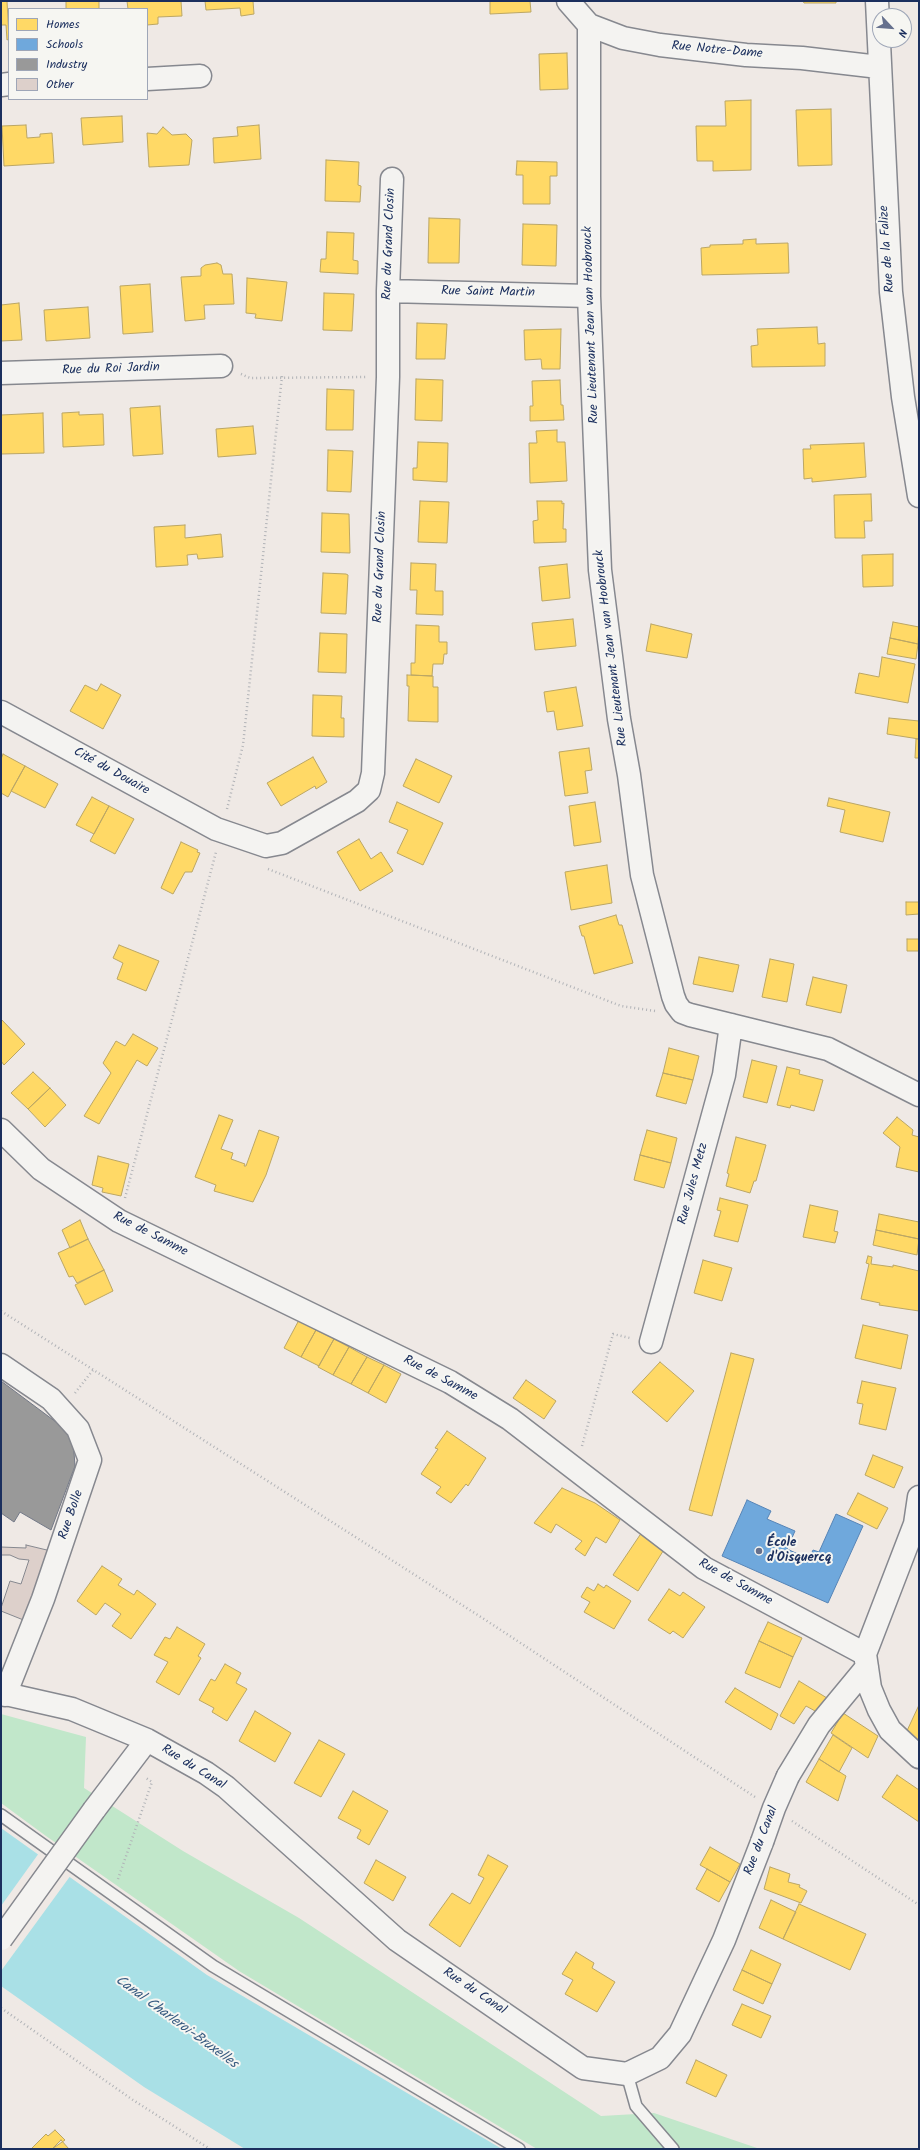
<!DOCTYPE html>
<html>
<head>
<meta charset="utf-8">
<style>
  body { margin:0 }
  #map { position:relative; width:920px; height:2150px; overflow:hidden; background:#efe9e5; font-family:Kalam,sans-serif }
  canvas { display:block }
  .frame { position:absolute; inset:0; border:2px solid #1b2f5e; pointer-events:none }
  .legend { position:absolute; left:8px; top:8px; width:140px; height:92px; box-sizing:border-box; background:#f6f6f2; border:1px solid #9ea6b7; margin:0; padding:5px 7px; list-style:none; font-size:12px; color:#1b2f5e }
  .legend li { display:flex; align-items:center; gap:8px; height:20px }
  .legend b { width:20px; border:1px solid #9ea6b7 }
  .north { position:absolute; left:872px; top:8px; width:40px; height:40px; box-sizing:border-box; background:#f6f6f2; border:1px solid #9ea6b7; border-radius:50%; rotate:116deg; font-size:11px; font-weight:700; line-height:16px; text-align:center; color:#1b2f5e }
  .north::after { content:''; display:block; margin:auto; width:14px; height:18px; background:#65708d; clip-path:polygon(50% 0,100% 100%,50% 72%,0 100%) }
</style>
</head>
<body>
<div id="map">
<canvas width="920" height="2150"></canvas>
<div class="frame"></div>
<ul class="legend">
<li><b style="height:11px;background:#ffd966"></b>Homes</li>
<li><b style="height:11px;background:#6fa8dc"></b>Schools</li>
<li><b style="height:11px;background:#999"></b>Industry</li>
<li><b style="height:11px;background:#ddd0cb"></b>Other</li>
</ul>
<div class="north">N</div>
</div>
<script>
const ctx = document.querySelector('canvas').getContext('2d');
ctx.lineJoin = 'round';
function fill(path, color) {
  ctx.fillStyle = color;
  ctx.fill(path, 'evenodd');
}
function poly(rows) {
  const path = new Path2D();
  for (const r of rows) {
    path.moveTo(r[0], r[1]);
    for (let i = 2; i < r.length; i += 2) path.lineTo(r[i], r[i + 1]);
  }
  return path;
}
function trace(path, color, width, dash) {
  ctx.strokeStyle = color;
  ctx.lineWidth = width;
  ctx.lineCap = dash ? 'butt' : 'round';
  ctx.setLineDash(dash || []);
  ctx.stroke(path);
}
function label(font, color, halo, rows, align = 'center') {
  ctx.font = font + ' Kalam,sans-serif';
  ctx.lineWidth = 4;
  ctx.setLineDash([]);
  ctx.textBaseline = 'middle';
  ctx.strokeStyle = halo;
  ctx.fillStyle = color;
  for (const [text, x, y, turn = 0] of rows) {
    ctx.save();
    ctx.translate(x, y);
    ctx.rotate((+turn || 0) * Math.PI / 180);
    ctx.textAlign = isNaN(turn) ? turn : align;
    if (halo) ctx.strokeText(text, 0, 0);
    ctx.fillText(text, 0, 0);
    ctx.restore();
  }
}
fill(poly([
  [1,1714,86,1737,84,1788,183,1851,299,1918,601,2116,654,2113,760,2149,537,2149,239,1971,46,1836,1,1803]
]), '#c1e7ca');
fill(poly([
  [1,1828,207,1975,502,2149,245,2149,144,2087,1,1986]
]), '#a9e0e6');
fill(poly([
  [39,1853,71,1875,1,1971,1,1906]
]), '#efe9e5');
const homes = poly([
  [1,1,7,1,9,39,7,40,6,25,1,25,1,1],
  [66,1,99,1,99,9,66,9,66,1],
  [127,1,181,1,182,16,158,17,158,24,147,25,147,9,128,9,127,1],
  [205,1,253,1,254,14,241,16,240,8,206,10,205,1],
  [490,1,530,1,531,12,490,14,490,1],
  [803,1,836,1,836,3,804,3,803,1],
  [567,53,568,89,540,90,539,54,567,53],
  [751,100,751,170,713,171,713,161,697,161,696,126,726,126,725,101,751,100],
  [831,109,832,165,798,166,796,110,831,109],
  [122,116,123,142,83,145,81,118,122,116],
  [26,125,27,138,40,137,40,134,52,133,54,163,4,166,2,126,26,125],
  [259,125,261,159,214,163,213,138,238,136,237,127,259,125],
  [163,127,172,135,186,134,192,140,189,165,149,167,147,133,157,134,163,127],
  [326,160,359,162,358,185,361,186,360,202,325,201,326,160],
  [517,161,557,162,557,176,550,176,550,204,523,204,523,175,516,175,517,161],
  [429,218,460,219,459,263,428,263,429,218],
  [523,224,557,225,556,266,522,265,523,224],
  [327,232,354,233,353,260,358,261,358,274,320,272,321,259,326,259,327,232],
  [756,239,756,244,788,243,789,273,702,275,701,248,710,247,710,245,743,244,743,240,756,239],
  [217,263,221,265,223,274,232,274,234,304,204,305,205,319,185,321,181,277,201,276,201,268,205,265,217,263],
  [247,278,287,282,282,321,255,318,256,314,246,313,247,278],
  [150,284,153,332,123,334,120,286,150,284],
  [324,293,354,294,352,331,323,330,324,293],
  [19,303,22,340,1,341,1,305,19,303],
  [88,307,90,338,46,341,44,310,88,307],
  [417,323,447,324,445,359,416,359,417,323],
  [817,327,818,344,825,343,825,366,752,367,751,346,758,345,757,329,817,327],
  [561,329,560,369,542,369,541,359,525,360,524,330,561,329],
  [416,379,443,380,442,421,415,420,416,379],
  [560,380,561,405,563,405,564,420,530,421,530,406,533,406,532,381,560,380],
  [327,389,354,390,353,430,326,430,327,389],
  [160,406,163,454,133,456,130,408,160,406],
  [79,412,79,415,103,414,104,445,63,447,62,413,79,412],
  [43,413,44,453,1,454,1,415,43,413],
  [253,426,256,454,218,457,216,429,253,426],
  [557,430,557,442,565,442,567,481,530,483,529,443,537,443,536,431,557,430],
  [418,442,448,443,447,482,413,480,413,468,417,468,418,442],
  [864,443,866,477,812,482,812,478,804,479,803,449,811,449,810,445,864,443],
  [328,450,353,451,351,492,327,491,328,450],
  [871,494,872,521,864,521,865,538,835,538,834,495,871,494],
  [420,501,449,502,447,543,418,542,420,501],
  [537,501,562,501,562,504,564,503,563,529,566,529,566,542,534,543,533,521,538,520,537,501],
  [322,513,349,514,350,553,321,552,322,513],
  [185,525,185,538,221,534,223,557,198,559,197,554,187,555,188,565,156,567,154,527,185,525],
  [893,554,893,586,863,587,862,555,893,554],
  [411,563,436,564,435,591,443,591,443,615,416,614,417,590,410,590,411,563],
  [567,564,570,598,542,601,539,567,567,564],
  [323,573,346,574,348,575,346,614,321,613,323,573],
  [573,619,576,646,535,650,532,623,573,619],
  [893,622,919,627,918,644,890,638,893,622],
  [651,624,692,634,687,658,646,651,651,624],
  [416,625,439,626,439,642,447,642,447,654,444,654,443,664,433,664,432,676,411,675,411,663,415,663,416,625],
  [320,633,347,634,346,673,318,672,320,633],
  [890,638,918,644,916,659,887,654,890,638],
  [882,657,915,664,908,703,855,693,859,673,879,677,882,657],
  [407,675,433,676,433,687,438,687,438,722,408,721,409,686,407,686,407,675],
  [101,684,121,695,103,729,70,711,85,685,97,691,101,684],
  [576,687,583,726,557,730,554,711,547,712,544,692,576,687],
  [313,695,342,696,341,718,344,718,344,737,312,736,313,695],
  [889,718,919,721,919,739,887,734,889,718],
  [916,739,919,739,919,758,915,758,916,739],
  [589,748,592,770,585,771,588,793,565,796,559,752,589,748],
  [3,754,25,766,8,797,1,793,1,759,3,754],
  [313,757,327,782,316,789,315,786,281,806,267,783,313,757],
  [416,759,452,776,439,803,403,786,416,759],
  [25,766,58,784,45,808,11,791,25,766],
  [92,797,109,806,94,834,76,825,92,797],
  [829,798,890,812,883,842,840,832,845,810,827,806,829,798],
  [397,802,443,823,423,865,397,853,408,830,389,822,397,802],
  [595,802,601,842,574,846,569,806,595,802],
  [109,806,134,819,115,854,90,841,109,806],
  [359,839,371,859,381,852,393,871,360,891,337,852,359,839],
  [181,842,198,850,197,852,200,853,192,872,185,872,173,894,161,888,181,842],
  [607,865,612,903,571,910,565,872,607,865],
  [906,902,919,902,919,914,906,915,906,902],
  [616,915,619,925,622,925,633,963,594,974,584,936,582,936,579,926,616,915],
  [907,939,919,939,919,951,907,951,907,939],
  [119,945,159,961,146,991,117,979,123,963,113,958,119,945],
  [699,957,739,965,733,992,693,984,699,957],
  [770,959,794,964,787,1002,762,997,770,959],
  [813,977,847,985,841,1013,806,1005,813,977],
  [1,1019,25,1044,4,1065,1,1061,1,1019],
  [133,1034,158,1048,147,1066,137,1060,99,1124,84,1116,111,1073,103,1063,116,1041,125,1046,133,1034],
  [669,1048,699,1056,693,1080,663,1073,669,1048],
  [752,1060,777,1066,767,1103,743,1097,752,1060],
  [787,1067,800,1070,799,1074,823,1080,814,1111,791,1105,790,1108,777,1105,787,1067],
  [33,1072,50,1088,28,1109,11,1093,33,1072],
  [663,1073,693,1080,686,1104,656,1096,663,1073],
  [50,1088,66,1105,45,1127,28,1109,50,1088],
  [219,1115,233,1120,221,1149,233,1153,231,1159,245,1164,244,1166,246,1166,259,1130,279,1137,266,1175,253,1202,214,1191,216,1185,195,1177,219,1115],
  [897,1117,913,1130,912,1135,919,1137,919,1172,896,1167,900,1147,883,1133,897,1117],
  [647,1130,677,1138,671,1163,640,1155,647,1130],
  [736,1137,766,1145,756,1181,754,1181,750,1193,726,1186,729,1174,727,1173,736,1137],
  [640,1155,671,1163,664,1188,634,1180,640,1155],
  [98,1156,129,1164,121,1196,102,1192,103,1188,92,1185,98,1156],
  [720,1198,748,1205,738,1242,714,1236,721,1211,717,1210,720,1198],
  [810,1205,838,1211,834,1231,838,1232,835,1243,803,1237,810,1205],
  [879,1214,919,1222,919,1239,876,1230,879,1214],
  [80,1220,88,1239,70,1248,62,1230,80,1220],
  [876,1230,919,1239,917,1255,873,1245,876,1230],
  [88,1239,104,1270,77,1283,73,1276,69,1277,58,1253,88,1239],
  [868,1256,872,1257,871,1264,893,1267,893,1265,919,1271,919,1311,879,1305,880,1303,861,1299,869,1264,866,1263,868,1256],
  [703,1260,732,1268,722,1301,694,1293,703,1260],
  [104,1270,113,1291,85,1305,75,1285,104,1270],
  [299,1320,316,1330,301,1357,284,1348,299,1320],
  [863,1325,908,1335,901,1369,855,1358,863,1325],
  [316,1330,334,1339,319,1366,301,1357,316,1330],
  [334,1339,349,1347,333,1375,318,1367,334,1339],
  [349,1347,367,1357,351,1384,333,1375,349,1347],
  [731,1353,754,1359,712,1516,689,1510,731,1353],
  [367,1357,384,1365,368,1393,351,1384,367,1357],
  [660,1362,694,1391,667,1422,632,1392,660,1362],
  [384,1365,401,1374,386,1403,368,1393,384,1365],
  [526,1380,556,1401,544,1419,513,1398,526,1380],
  [862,1381,896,1388,886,1430,859,1424,863,1404,857,1403,862,1381],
  [447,1431,486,1458,468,1486,466,1484,451,1503,436,1493,441,1487,421,1474,438,1449,435,1448,447,1431],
  [873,1455,903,1467,894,1488,865,1475,873,1455],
  [562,1488,595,1503,620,1520,606,1543,596,1537,585,1556,575,1549,582,1541,556,1524,551,1533,534,1523,562,1488],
  [858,1493,888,1508,877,1529,847,1514,858,1493],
  [642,1532,665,1548,638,1591,613,1575,642,1532],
  [102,1566,122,1579,118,1585,134,1595,137,1590,156,1604,131,1639,112,1626,121,1614,105,1603,96,1615,77,1601,102,1566],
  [598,1584,604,1588,606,1585,631,1601,614,1629,584,1612,590,1602,581,1597,587,1587,594,1591,598,1584],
  [669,1589,680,1596,683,1592,705,1607,683,1638,673,1631,670,1634,648,1620,669,1589],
  [768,1622,802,1638,793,1657,759,1641,768,1622],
  [177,1627,205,1644,198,1656,201,1658,179,1695,156,1682,168,1662,154,1655,165,1637,170,1639,177,1627],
  [759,1641,793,1657,780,1688,745,1673,759,1641],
  [225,1664,241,1673,236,1683,247,1689,227,1721,212,1712,214,1708,199,1700,211,1679,215,1681,225,1664],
  [799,1681,827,1698,817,1712,806,1706,794,1724,780,1716,799,1681],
  [735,1688,778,1714,771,1730,725,1702,735,1688],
  [919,1705,919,1743,905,1735,919,1705],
  [255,1711,291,1733,275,1762,239,1741,255,1711],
  [843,1713,878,1736,868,1758,831,1733,843,1713],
  [833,1735,852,1748,839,1772,819,1759,833,1735],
  [319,1740,345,1754,321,1797,294,1783,319,1740],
  [819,1759,846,1776,838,1801,806,1782,819,1759],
  [897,1775,919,1790,919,1822,882,1797,897,1775],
  [353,1791,388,1811,369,1845,357,1838,361,1830,338,1818,353,1791],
  [710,1847,740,1864,730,1882,700,1865,710,1847],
  [488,1855,508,1866,460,1947,429,1925,452,1893,470,1904,484,1878,478,1875,488,1855],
  [376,1860,406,1877,393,1901,364,1883,376,1860],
  [770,1867,790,1874,788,1882,800,1885,799,1887,807,1891,801,1903,764,1889,770,1867],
  [707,1869,730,1882,719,1902,696,1889,707,1869],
  [771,1900,796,1912,783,1939,759,1928,771,1900],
  [799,1904,866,1934,850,1970,783,1939,799,1904],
  [751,1950,781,1964,772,1984,742,1970,751,1950],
  [576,1952,594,1963,592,1968,615,1982,597,2012,565,1994,573,1980,562,1974,576,1952],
  [742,1970,772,1984,763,2004,733,1990,742,1970],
  [742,2004,771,2016,761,2038,732,2025,742,2004],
  [696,2060,727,2075,716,2097,686,2083,696,2060],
  [55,2130,65,2140,52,2149,31,2149,46,2134,48,2136,55,2130],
  [61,2140,69,2149,52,2149,61,2140]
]);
fill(homes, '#ffd966');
trace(homes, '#bba664', 1);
const schools = poly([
  [747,1500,771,1511,767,1519,795,1531,787,1549,809,1559,813,1550,819,1552,836,1514,863,1526,828,1603,722,1556,747,1500]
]);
fill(schools, '#6fa8dc');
trace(schools, '#5684b6', 1);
const industry = poly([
  [1,1381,64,1428,73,1439,75,1466,51,1530,20,1512,14,1522,1,1513,1,1381]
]);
fill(industry, '#999');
trace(industry, '#737987', 1);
const building = poly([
  [26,1545,51,1551,26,1621,1,1611,1,1608,10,1581,21,1584,29,1560,19,1559,10,1555,1,1555,1,1547,26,1548,26,1545]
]);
fill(building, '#ddd0cb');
trace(building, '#86888f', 1);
const service = poly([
  [1,1815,213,1966,519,2149],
  [627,2074,636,2106,673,2149]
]);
const minor = poly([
  [568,1,589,25,623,38,660,45,746,55,802,58,879,67],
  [877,1,891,292,903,397,919,496],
  [589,25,589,296,600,570,619,719,629,775,642,875,673,996,676,1004,682,1012,690,1015,828,1049,919,1095],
  [147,79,200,76],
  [1,85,9,84],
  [388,291,589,296],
  [1,373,221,366],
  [1,712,216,829,266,846,282,843,357,801,369,790,373,773,388,377,388,291,392,179],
  [1,1130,41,1169,119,1221,450,1382,510,1419,704,1568,865,1654],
  [651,1342,724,1075,731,1025],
  [919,1497,915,1524,865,1654,870,1688,879,1710,890,1730,919,1757],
  [1,1693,72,1709,147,1740,206,1773,226,1787,397,1940,583,2068,627,2074,660,2058,680,2034,724,1940,762,1842],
  [788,1776,819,1725,867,1667],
  [94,1810,147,1740]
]);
const tertiary = poly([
  [1,1365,51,1399,78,1429,90,1460,43,1599,5,1695]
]);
trace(service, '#86888f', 14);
trace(minor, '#86888f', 25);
trace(tertiary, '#86888f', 25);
trace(poly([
  [241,374,250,378,367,377],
  [227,809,243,745,282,376],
  [268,869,621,1006,655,1011],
  [125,1198,216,852],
  [1,1311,484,1619,755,1797],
  [75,1393,93,1370],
  [582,1446,613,1334,630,1338],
  [792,1821,919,1905],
  [118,1879,152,1782,146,1778],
  [1,2008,133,2100,210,2149]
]), '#b1b3b7', 2.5, [1, 3]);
trace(service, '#f4f3f1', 11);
trace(minor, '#f4f3f1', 22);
trace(tertiary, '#f4f3f1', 22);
const minorBridge = poly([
  [762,1842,774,1808,788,1776],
  [1,1939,94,1810]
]);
trace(minorBridge, '#86888f', 25, []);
trace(minorBridge, '#f4f3f1', 22);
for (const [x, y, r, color] of [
  [759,1551,4,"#65708d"]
]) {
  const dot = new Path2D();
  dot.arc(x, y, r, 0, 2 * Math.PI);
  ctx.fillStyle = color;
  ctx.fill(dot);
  trace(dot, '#f6f6f2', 1.5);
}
label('13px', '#1b2f5e', '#f6f6f2', [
  ["Rue Notre-Dame",717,51,5],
  ["Rue du Grand Closin",390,244,-88],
  ["Rue de la Falize",888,249,-94],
  ["Rue Saint Martin",488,293,1],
  ["Rue Lieutenant Jean van Hoobrouck",592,325,-92],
  ["Rue du Roi Jardin",111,370,-2],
  ["Rue du Grand Closin",381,567,-88],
  ["Rue Lieutenant Jean van Hoobrouck",612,648,-97],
  ["Cité du Douaire",111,772,29],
  ["Rue Jules Metz",694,1184,-75],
  ["Rue de Samme",150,1235,27],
  ["Rue de Samme",440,1379,28],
  ["Rue Bolle",72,1515,-71],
  ["Rue de Samme",735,1583,29],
  ["Rue du Canal",193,1768,32],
  ["Rue du Canal",762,1841,-69],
  ["Rue du Canal",474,1992,34]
]);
label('bold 13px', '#1b2f5e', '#f6f6f2', [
  ["École",767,1544],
  ["d'Oisquercq",767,1559]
], 'left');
label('italic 14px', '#375a80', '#f6f6f2', [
  ["Canal Charleroi-Bruxelles",176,2023,36]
]);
</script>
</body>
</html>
